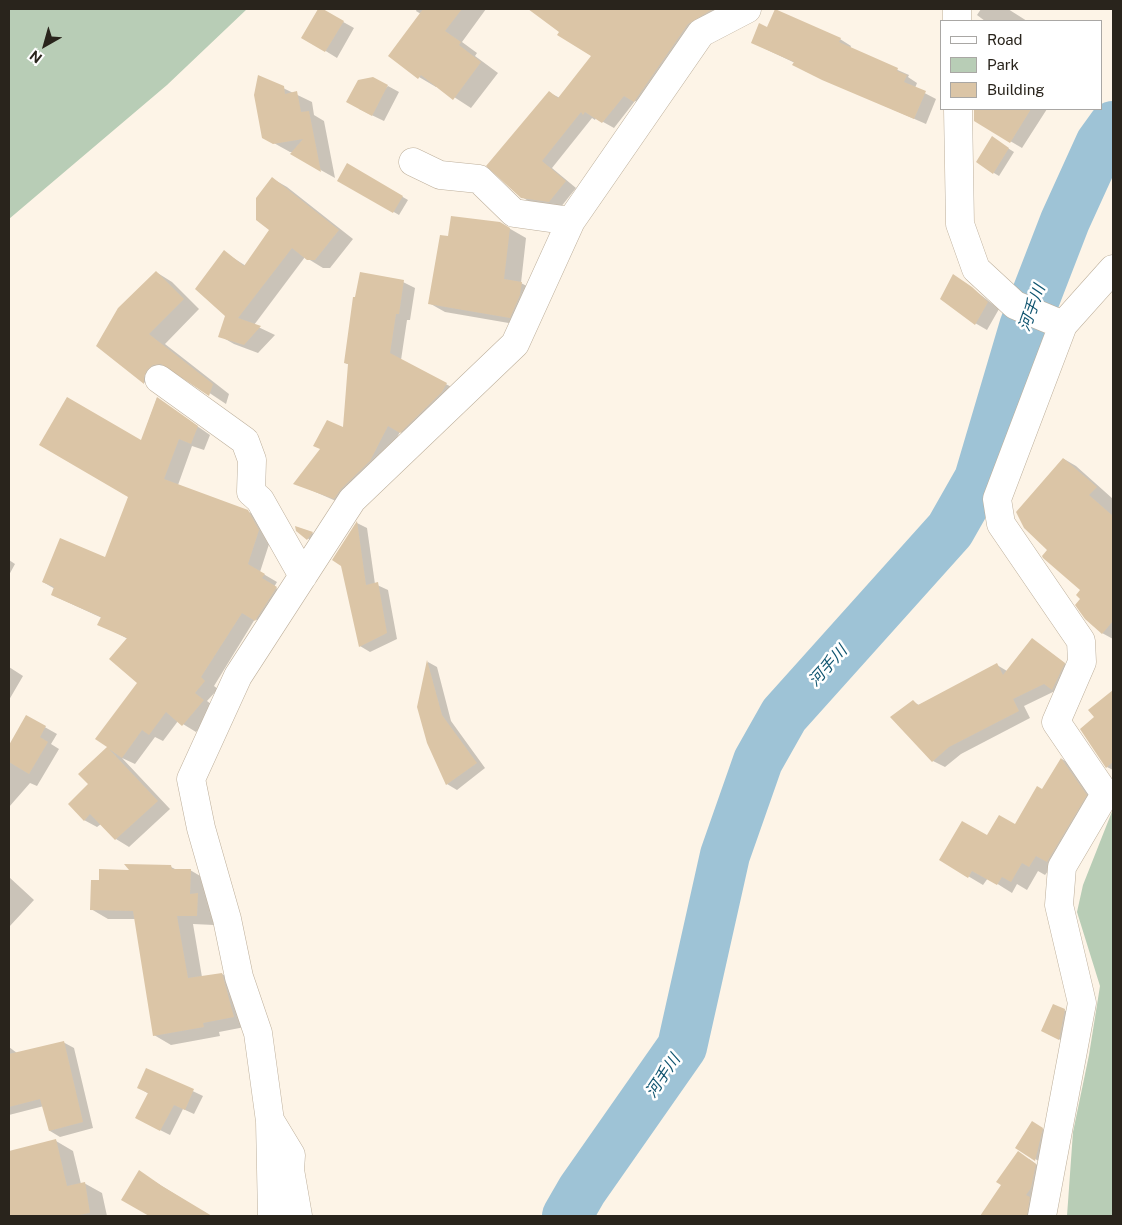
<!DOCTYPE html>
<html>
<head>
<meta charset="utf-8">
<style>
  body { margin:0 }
  #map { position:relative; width:1122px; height:1225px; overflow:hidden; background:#fdf4e7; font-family:"Public Sans",sans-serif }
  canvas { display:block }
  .frame { position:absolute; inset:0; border:10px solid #29241c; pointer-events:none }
  .legend { position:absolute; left:940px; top:20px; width:162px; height:90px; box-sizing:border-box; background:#fff; border:1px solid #a9a7a4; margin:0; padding:6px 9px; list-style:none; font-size:15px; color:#29241c }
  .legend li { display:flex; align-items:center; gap:10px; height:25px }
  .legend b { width:25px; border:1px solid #a9a7a4 }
  .north { position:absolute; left:20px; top:20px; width:50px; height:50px; -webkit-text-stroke:4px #fff; paint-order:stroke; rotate:218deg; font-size:14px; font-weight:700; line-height:20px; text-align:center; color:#29241c }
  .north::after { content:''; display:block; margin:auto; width:18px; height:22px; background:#29241c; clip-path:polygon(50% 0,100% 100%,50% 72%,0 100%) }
</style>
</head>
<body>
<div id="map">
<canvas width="1122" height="1225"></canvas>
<div class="frame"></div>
<ul class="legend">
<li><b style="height:6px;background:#fff"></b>Road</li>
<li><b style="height:14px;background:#b8cdb6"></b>Park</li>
<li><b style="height:14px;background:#dbc5a6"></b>Building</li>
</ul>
<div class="north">N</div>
</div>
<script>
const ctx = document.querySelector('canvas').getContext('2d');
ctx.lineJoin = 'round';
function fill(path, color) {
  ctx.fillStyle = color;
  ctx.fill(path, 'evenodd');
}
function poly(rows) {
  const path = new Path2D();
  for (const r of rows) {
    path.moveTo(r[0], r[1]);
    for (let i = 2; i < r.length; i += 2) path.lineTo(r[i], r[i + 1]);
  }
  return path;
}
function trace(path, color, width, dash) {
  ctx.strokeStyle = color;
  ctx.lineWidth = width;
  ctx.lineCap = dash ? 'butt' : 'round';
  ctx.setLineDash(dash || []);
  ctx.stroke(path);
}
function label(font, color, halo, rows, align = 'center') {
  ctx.font = font + ' "Public Sans","Noto Sans JP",sans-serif';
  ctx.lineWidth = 5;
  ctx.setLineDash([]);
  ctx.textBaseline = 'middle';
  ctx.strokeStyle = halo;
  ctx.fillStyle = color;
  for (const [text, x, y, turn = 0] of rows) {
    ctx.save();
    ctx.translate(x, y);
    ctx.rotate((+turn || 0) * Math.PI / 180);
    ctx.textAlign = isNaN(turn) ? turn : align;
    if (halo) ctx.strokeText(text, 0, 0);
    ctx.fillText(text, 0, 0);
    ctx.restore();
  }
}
fill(poly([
  [9,9,247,9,167,85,9,219],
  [1113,809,1113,1216,1067,1216,1073,1132,1089,1055,1100,986,1077,912,1083,885]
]), '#b8cdb6');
fill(poly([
  [320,9,354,28,337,58,303,37],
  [417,9,486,9,462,42,477,53,475,56,498,73,471,108,437,86,436,87,419,77,421,14,416,11],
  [530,9,733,9,646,107,635,101,614,128,596,118,595,120,592,118,552,168,576,188,560,208,533,204,522,197,488,166,550,93,560,98,593,56],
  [981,9,1008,9,1027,21,985,21,977,15],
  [767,28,840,39,851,46,850,49,909,75,908,77,917,83,915,88,936,99,926,124,805,71,795,63,755,44],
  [388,86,399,92,384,121,359,109],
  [283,88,312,102,314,115,324,121,335,178,292,154,294,152,290,152,263,137],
  [984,109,1047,109,1022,148,976,121],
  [992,138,1014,152,999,176,994,173],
  [348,165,408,200,399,215,339,180],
  [273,179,287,187,353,239,330,268,323,268,305,257,254,325,275,335,258,353,234,344,220,336,227,316,224,252,246,266,271,230],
  [500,223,526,238,521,283,538,292,526,326,445,312,429,303,449,238],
  [156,272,172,282,199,309,165,344,229,394,226,404,178,372,170,374,160,392,145,383,98,346],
  [403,282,415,288,410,320,407,320,401,360,457,390,412,438,400,432,381,467,345,505,295,483,344,429,350,365,345,363],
  [964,282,999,309,987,330,975,323],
  [157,398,210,435,204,450,192,446,178,485,247,511,261,519,271,538,260,572,277,582,274,587,289,595,269,627,255,619,214,686,218,689,207,701,216,708,196,732,178,721,163,741,155,737,135,764,122,758,170,809,129,847,116,839,101,824,97,827,84,820,90,785,139,682,128,639,99,624,102,618,52,595,55,589,43,582,106,558,129,496,141,442],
  [1064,459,1076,466,1113,499,1113,639,1102,633,1081,599,1082,590,1049,550],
  [357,523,367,528,375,584,388,590,397,639,370,652,360,646,342,566,334,559],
  [297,531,312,533,323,539,319,546],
  [9,560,15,564,9,575],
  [1032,639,1075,671,1055,691,1024,706,1030,718,961,754,945,767,933,761,913,702,919,705,997,665,1007,671],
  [428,662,437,667,451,721,485,768,457,790,447,784,428,742,419,705],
  [9,667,23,676,9,700],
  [1113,692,1113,770,1107,767,1096,717,1090,711],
  [27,717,57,734,51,744,59,749,37,786,30,783,9,807,9,748],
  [1062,759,1076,768,1101,804,1045,875,1038,871,1027,890,1017,884,1012,893,988,878,983,885,941,860,1015,826,1042,790],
  [171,867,177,870,190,870,207,880,207,900,214,904,214,925,193,924,202,977,222,974,239,984,250,1026,219,1032,220,1036,171,1045,154,1035,136,919,108,919,91,909,100,882,132,871],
  [9,877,34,900,9,927],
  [1064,1010,1070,1013,1065,1042,1048,1034],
  [63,1042,74,1048,93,1128,60,1137,50,1131,44,1106,9,1115,9,1047,17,1053],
  [153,1072,203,1096,194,1114,183,1109,170,1135,146,1123,149,1094,139,1088],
  [1032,1123,1048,1132,1040,1162,1017,1147],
  [56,1141,73,1151,81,1184,84,1183,102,1193,107,1216,9,1216,9,1153],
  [1029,1159,1047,1172,1040,1216,981,1216,1003,1185],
  [149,1178,205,1213,202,1216,151,1216,122,1199]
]), '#0003');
trace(poly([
  [567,1216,582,1190,682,1047,725,855,758,761,784,715,950,530,979,479,1024,327,1065,221,1100,144,1113,126]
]), '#9ec3d6', 50);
fill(poly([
  [318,9,323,9,344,21,325,52,301,38],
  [423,9,462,9,445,31,461,42,459,45,481,62,453,100,421,75,418,79,388,56],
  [528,9,713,9,688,24,634,102,624,96,602,123,585,112,583,115,581,112,542,161,566,181,549,202,521,198,486,166,549,91,558,98,591,56,557,35,559,32],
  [775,9,841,38,839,42,898,68,897,71,907,75,904,82,926,91,914,119,822,80,792,65,794,62,751,43,759,23,767,27],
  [258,75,284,86,285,94,297,91,301,112,309,111,321,172,290,154,303,139,273,144,262,138,254,95],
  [373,77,388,85,372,116,346,102,358,80],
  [974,109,1031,109,1010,143,974,121],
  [992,136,1009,148,993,174,976,162],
  [347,163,403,196,393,213,337,181],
  [272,177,339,230,315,260,307,260,292,248,238,318,261,326,244,345,218,337,225,316,195,289,224,250,244,266,269,230,256,220,256,198],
  [451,216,500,222,510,228,504,279,522,282,520,295,510,318,428,304,440,235,448,236],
  [156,271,184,299,149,334,213,384,209,396,161,364,153,365,147,370,144,377,144,384,96,346,118,308],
  [360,272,404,280,399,314,396,314,390,353,447,383,442,392,400,433,388,426,370,461,341,489,334,499,293,484,320,449,313,446,327,420,343,427,348,364,344,363,353,297,355,297],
  [953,274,972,287,988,302,975,325,940,299],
  [67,397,141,440,157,397,198,426,191,444,179,439,164,479,248,510,259,530,248,564,265,574,262,578,277,587,255,621,242,613,201,677,205,681,195,693,204,700,182,726,166,712,149,735,142,730,122,758,109,749,158,801,115,840,90,814,84,821,68,804,88,784,78,774,107,747,95,739,137,683,109,659,127,638,97,625,101,617,51,595,54,587,42,582,60,538,105,557,128,497,39,445],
  [1063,458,1097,487,1089,495,1113,516,1113,621,1102,634,1085,619,1075,605,1080,599,1076,595,1080,590,1043,558,1042,556,1047,550,1024,528,1016,512],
  [357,521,366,585,378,582,387,633,359,647,341,566,332,560],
  [295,526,313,532,307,540,296,531],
  [1032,638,1065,663,1052,690,1044,684,1013,699,1019,711,949,747,932,762,890,717,913,700,918,705,997,663,1003,675],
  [427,660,442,715,477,763,446,785,427,743,417,707],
  [1113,690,1113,762,1106,768,1080,729,1094,717,1088,710],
  [26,715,46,726,40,737,48,742,29,774,9,762,9,745],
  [1061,758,1087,795,1047,862,1036,856,1029,867,1022,863,1011,882,1002,877,997,885,972,871,968,878,939,860,962,821,987,835,999,815,1015,824,1037,786,1042,789],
  [124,864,171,865,172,869,191,869,190,894,198,893,197,916,177,916,188,978,222,973,234,1017,203,1023,204,1027,153,1036,133,911,90,910,91,880,99,880,99,869,129,870],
  [1053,1004,1065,1009,1059,1040,1041,1031],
  [64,1041,83,1122,49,1131,40,1099,9,1107,9,1054],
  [146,1068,194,1089,185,1110,174,1105,160,1131,135,1118,148,1093,137,1088],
  [1032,1121,1043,1128,1035,1161,1015,1148],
  [56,1139,67,1186,85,1182,90,1213,74,1216,9,1216,9,1151],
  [1018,1151,1036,1164,1031,1188,1026,1195,1030,1197,1027,1216,980,1216,1001,1185,996,1182],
  [139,1170,162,1186,212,1216,149,1216,121,1200]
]), '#dbc5a6');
const minor = poly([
  [957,9,957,21],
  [958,109,960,224,976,269,1015,305,1063,325],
  [413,162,440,175,479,179,514,213,571,221],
  [159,379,245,441,252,460,251,492,260,500,303,576],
  [271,1122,291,1155,290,1170,298,1216],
  [272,1216,270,1121,258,1033,239,977,227,919,201,828,191,779,238,676,352,500,515,344,571,221,701,33,747,9],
  [1042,1216,1082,1003,1059,905,1062,867,1105,794,1056,722,1082,662,1081,641,1001,524,997,499,1063,325,1113,269]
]);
trace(minor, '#bdaf9b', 29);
trace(minor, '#fff', 28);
label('italic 16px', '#105570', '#fff', [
  ["河手川",1032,308,-70],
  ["河手川",828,666,-48],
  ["河手川",663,1076,-56]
]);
</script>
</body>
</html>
